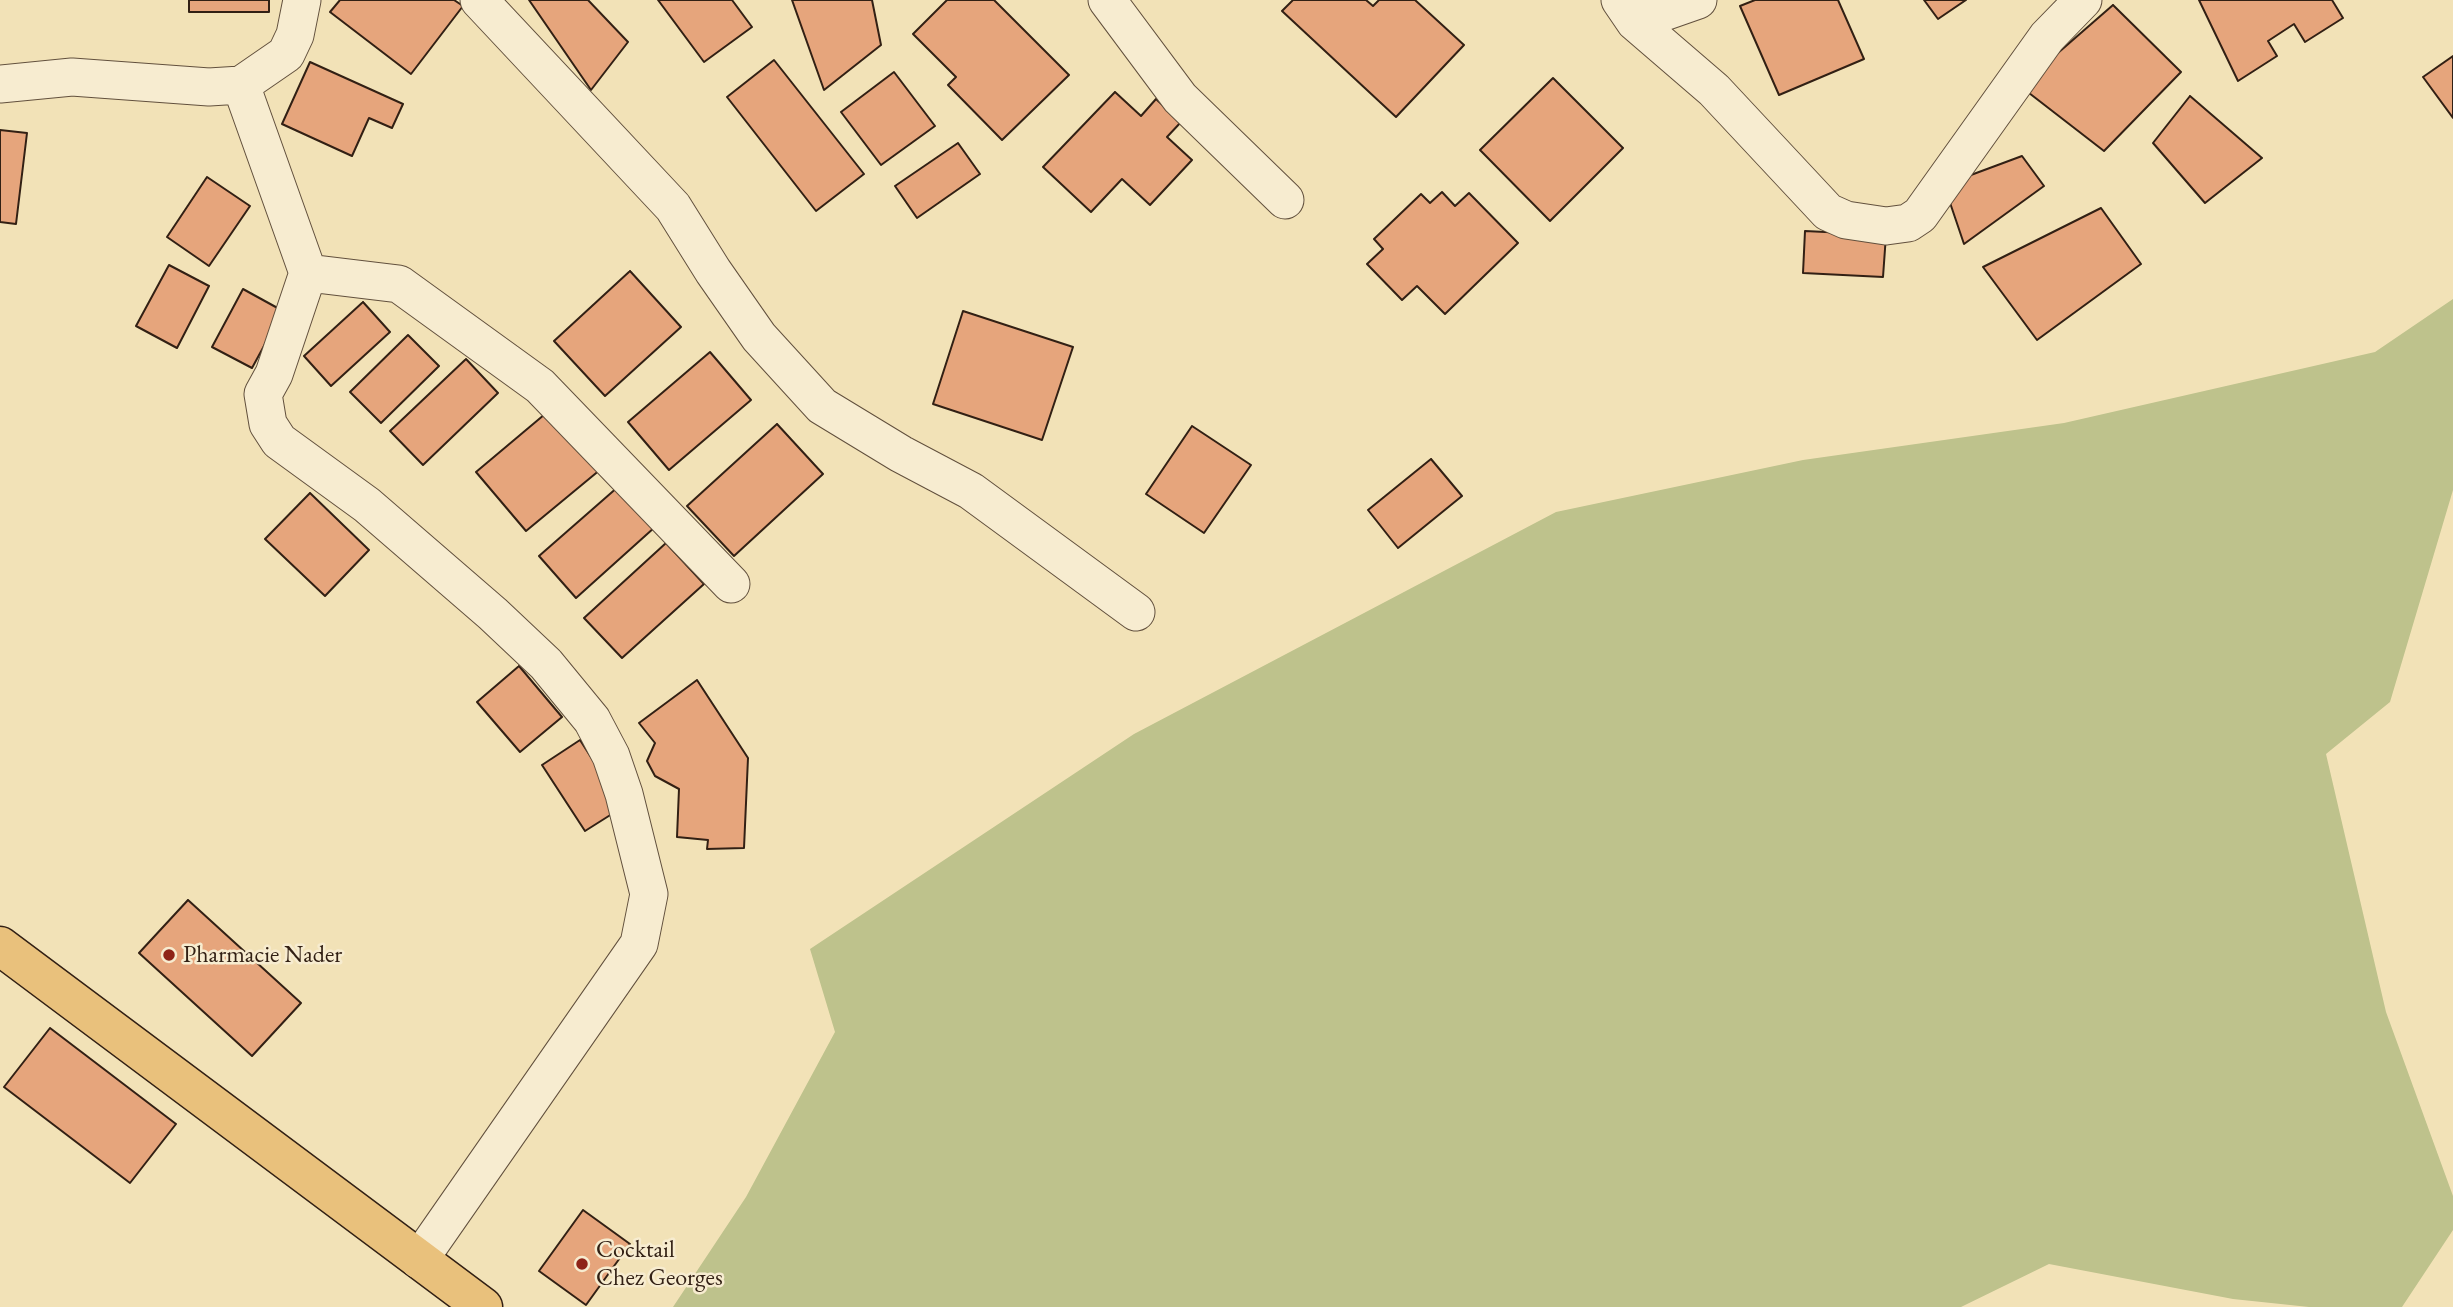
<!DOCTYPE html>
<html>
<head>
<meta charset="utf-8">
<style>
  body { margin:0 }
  canvas { display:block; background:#f2e2b7 }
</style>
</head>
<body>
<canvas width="2453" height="1307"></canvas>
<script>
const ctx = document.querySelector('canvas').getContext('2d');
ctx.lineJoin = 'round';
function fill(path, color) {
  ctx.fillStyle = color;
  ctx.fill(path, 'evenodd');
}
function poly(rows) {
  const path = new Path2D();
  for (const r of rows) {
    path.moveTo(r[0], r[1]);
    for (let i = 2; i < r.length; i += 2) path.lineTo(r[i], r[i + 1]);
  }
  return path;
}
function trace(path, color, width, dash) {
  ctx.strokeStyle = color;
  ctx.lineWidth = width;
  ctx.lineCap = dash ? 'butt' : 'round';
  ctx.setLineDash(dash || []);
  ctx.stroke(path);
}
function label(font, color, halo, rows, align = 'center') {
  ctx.font = font + ' "EB Garamond",serif';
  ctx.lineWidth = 5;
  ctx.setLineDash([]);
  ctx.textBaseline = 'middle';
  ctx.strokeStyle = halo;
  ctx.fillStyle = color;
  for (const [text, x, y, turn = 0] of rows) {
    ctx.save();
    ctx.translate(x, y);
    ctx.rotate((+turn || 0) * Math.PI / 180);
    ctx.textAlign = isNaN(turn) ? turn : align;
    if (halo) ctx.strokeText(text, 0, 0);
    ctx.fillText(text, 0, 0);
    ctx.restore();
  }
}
fill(poly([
  [2453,299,2453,490,2390,702,2326,754,2386,1012,2453,1196,2453,1230,2402,1307,2309,1307,2233,1299,2049,1264,1961,1307,673,1307,746,1197,835,1032,810,949,1134,734,1556,512,1803,460,2064,423,2375,352]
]), '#bec28c');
const building = poly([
  [189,0,269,0,269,12,189,12,189,0],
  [340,0,454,0,463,6,411,74,330,12,340,0],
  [529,0,588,0,628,42,591,90,529,0],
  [658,0,732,0,752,27,704,62,658,0],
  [792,0,872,0,881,45,824,90,792,0],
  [947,0,994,0,1069,75,1002,140,948,85,956,77,913,34,947,0],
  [1293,0,1366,0,1373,6,1379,0,1415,0,1464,45,1396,117,1282,11,1293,0],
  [1755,0,1838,0,1864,59,1779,95,1740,6,1755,0],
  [1924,0,1966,0,1938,19,1924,0],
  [2199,0,2332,0,2343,18,2305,42,2294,24,2268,41,2277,56,2238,81,2199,0],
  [2113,5,2181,72,2104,151,2020,86,2113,5],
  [2453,56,2453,118,2423,77,2453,56],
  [774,60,864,174,816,211,727,97,774,60],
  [310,62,403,104,392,128,369,118,352,156,282,124,310,62],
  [894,72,935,126,881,165,841,112,894,72],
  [1553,78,1623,148,1550,221,1480,150,1553,78],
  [1115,92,1141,116,1156,99,1181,122,1167,137,1192,160,1150,205,1122,179,1091,212,1043,167,1115,92],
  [2190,96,2262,158,2205,203,2153,143,2190,96],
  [0,130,27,133,16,224,0,222,0,130],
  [958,143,980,174,917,218,895,186,958,143],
  [2022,156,2044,186,1964,244,1944,185,2022,156],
  [207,177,250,206,209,266,167,237,207,177],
  [1442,192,1455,206,1469,193,1518,243,1445,314,1417,286,1402,300,1367,264,1383,249,1374,239,1421,194,1430,203,1442,192],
  [2101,208,2141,264,2037,340,1983,267,2101,208],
  [1805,231,1886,235,1883,277,1803,273,1805,231],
  [169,265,209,286,177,348,136,326,169,265],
  [630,271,681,327,605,396,554,341,630,271],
  [243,289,283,311,252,368,212,347,243,289],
  [363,302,390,332,331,386,304,356,363,302],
  [963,311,1073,347,1042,440,933,404,963,311],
  [408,335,439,366,381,423,350,392,408,335],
  [710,352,751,400,669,470,628,422,710,352],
  [466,359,498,393,423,465,390,431,466,359],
  [551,409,601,469,526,531,476,472,551,409],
  [777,424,823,474,734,556,687,506,777,424],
  [1192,426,1251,465,1204,533,1146,494,1192,426],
  [1431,459,1462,496,1398,548,1368,510,1431,459],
  [619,486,655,527,576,598,539,556,619,486],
  [310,493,369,550,325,596,265,539,310,493],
  [666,543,704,584,622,658,584,618,666,543],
  [519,666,562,717,520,752,477,702,519,666],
  [697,680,748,758,744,848,707,849,708,840,677,837,679,789,655,776,647,761,655,743,639,723,697,680],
  [580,740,623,807,585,831,542,765,580,740],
  [188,900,301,1003,252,1056,139,953,188,900],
  [50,1028,176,1124,130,1183,4,1087,50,1028],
  [583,1210,630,1244,586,1305,539,1271,583,1210]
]);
fill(building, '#e6a57c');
trace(building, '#322014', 2);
const minor = poly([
  [479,0,673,207,713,271,759,337,822,406,901,454,971,491,1136,612],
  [1107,0,1180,98,1285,200],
  [1620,0,1635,22,1714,90,1828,212,1846,220,1886,226,1908,223,1920,215,2047,37,2083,0],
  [1635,22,1698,0],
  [0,84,72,77,209,87,241,85,286,54,295,35,302,0],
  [241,85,308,273,399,284,540,386,731,584],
  [308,273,274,374,263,394,268,424,279,441,367,505,493,614,546,664,592,720,611,756,624,794,649,894,639,944,419,1260]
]);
const trunk = poly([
  [0,946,483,1307]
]);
trace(minor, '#62503d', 39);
trace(trunk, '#322014', 41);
trace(minor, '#f7ecd0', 37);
trace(trunk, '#e9c17c', 38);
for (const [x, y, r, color] of [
  [169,955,7,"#8f2418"],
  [582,1264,7,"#8f2418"]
]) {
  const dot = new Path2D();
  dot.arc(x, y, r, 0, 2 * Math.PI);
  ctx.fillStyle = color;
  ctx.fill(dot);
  trace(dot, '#f7ecd0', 2.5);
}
label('24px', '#322014', '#f7ecd0', [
  ["Pharmacie Nader",183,955],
  ["Cocktail",596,1250],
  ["Chez Georges",596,1278]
], 'left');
</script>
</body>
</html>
